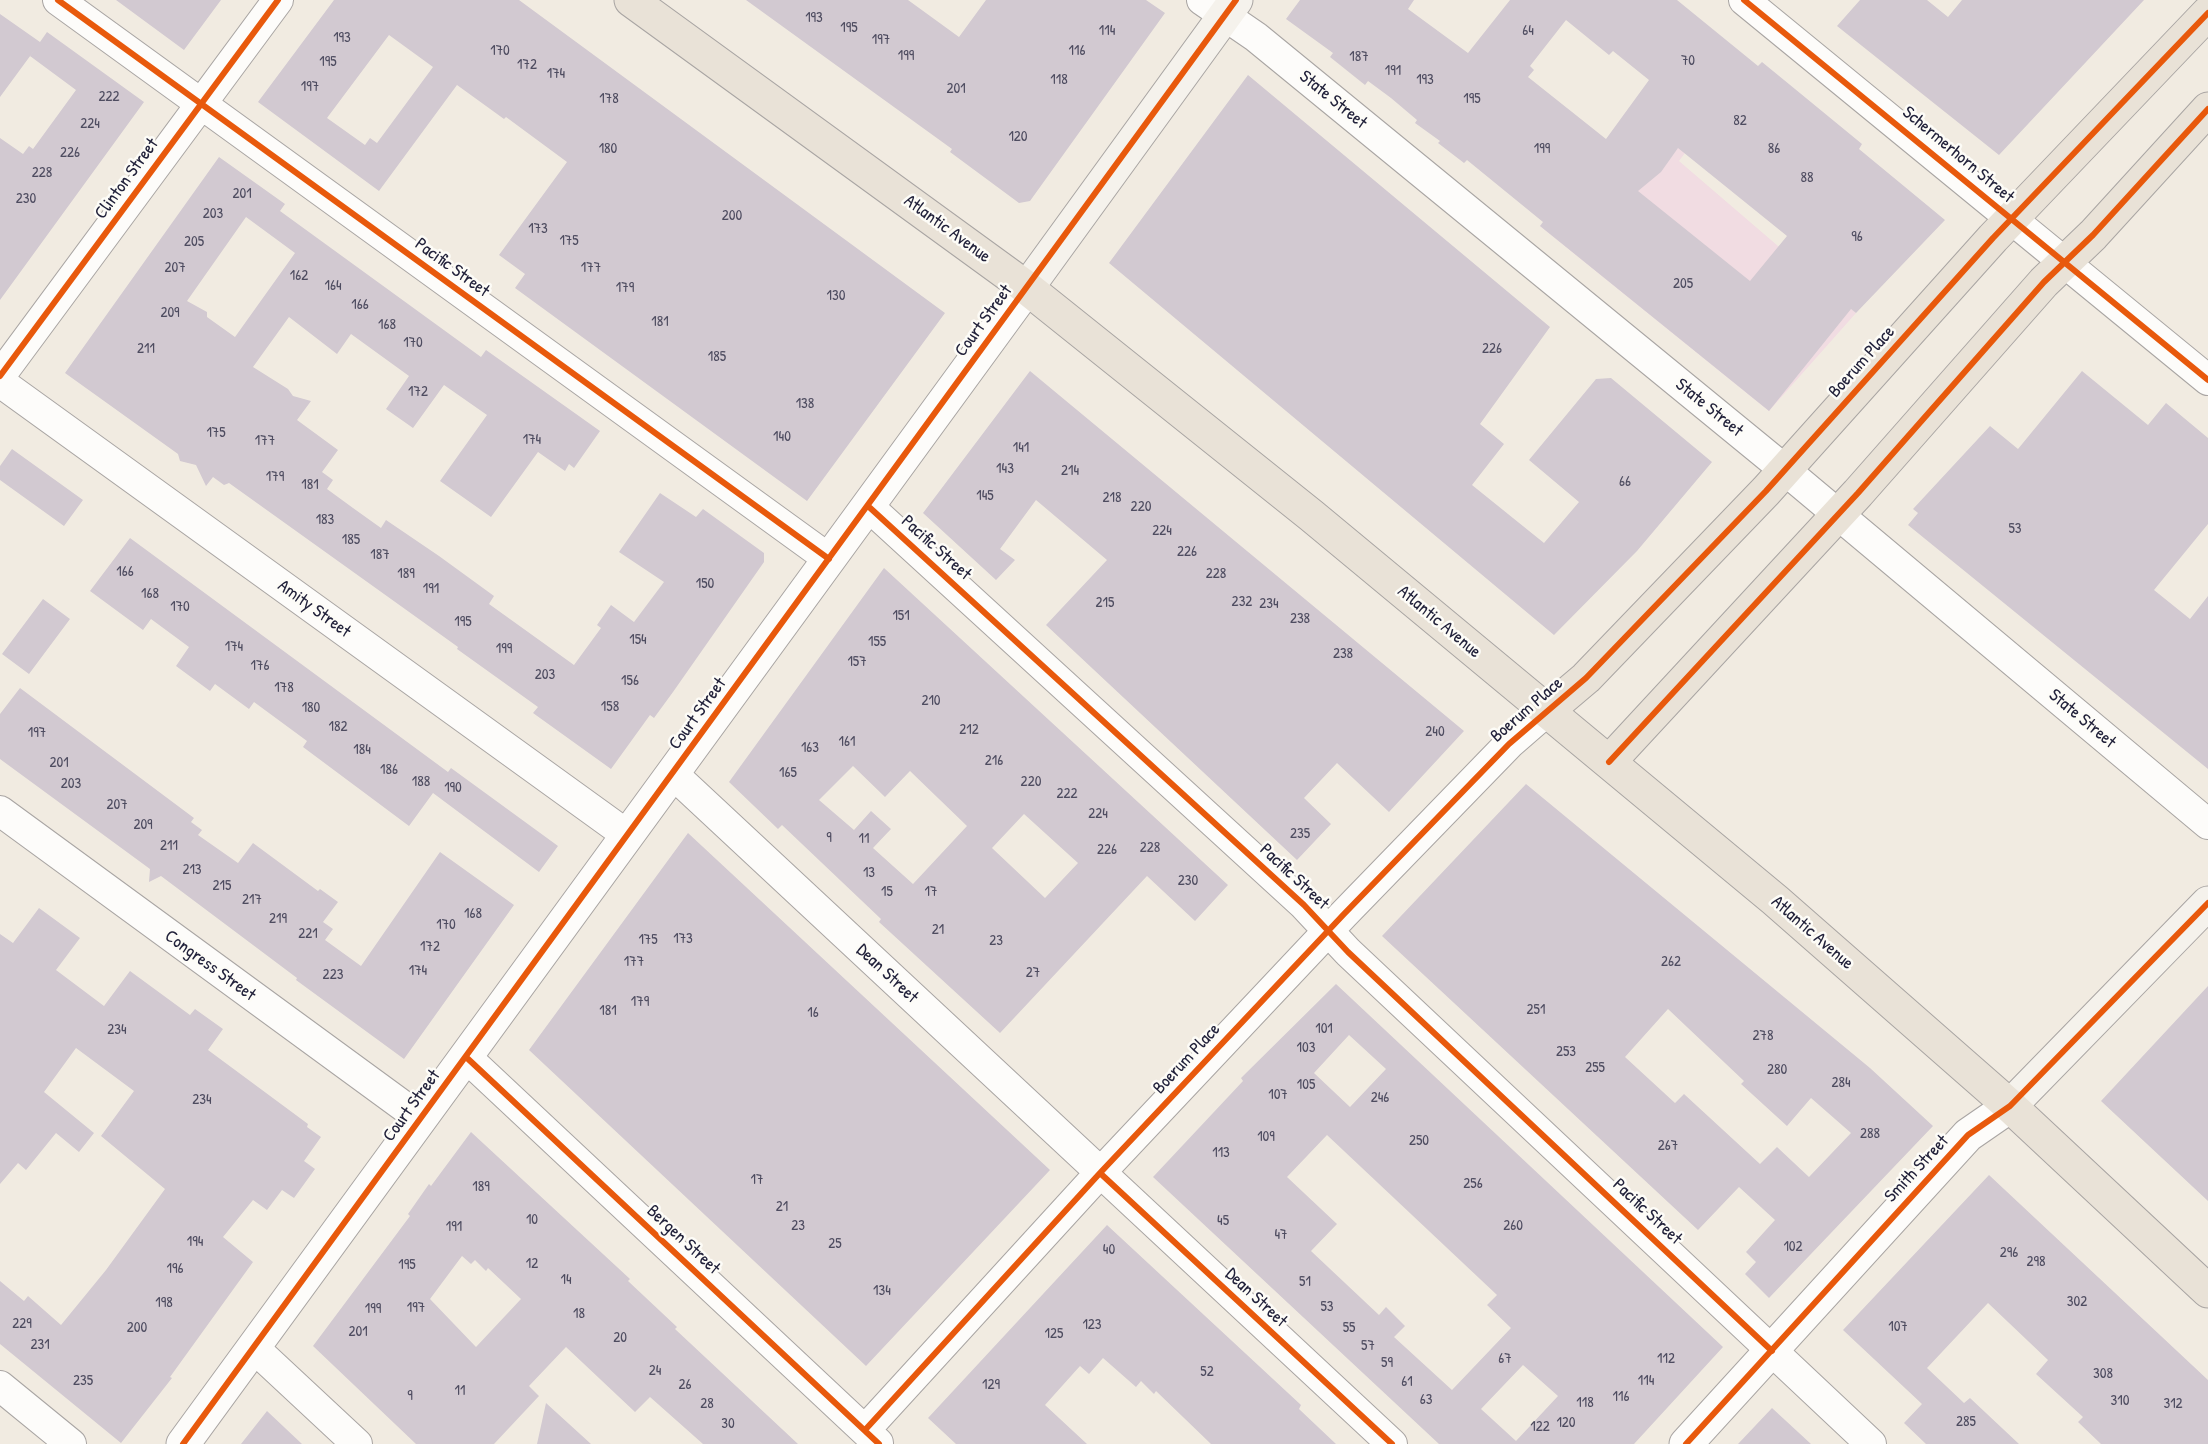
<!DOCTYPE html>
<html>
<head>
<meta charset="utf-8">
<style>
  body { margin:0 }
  canvas { display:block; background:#f1ebe1 }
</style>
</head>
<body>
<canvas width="2208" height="1444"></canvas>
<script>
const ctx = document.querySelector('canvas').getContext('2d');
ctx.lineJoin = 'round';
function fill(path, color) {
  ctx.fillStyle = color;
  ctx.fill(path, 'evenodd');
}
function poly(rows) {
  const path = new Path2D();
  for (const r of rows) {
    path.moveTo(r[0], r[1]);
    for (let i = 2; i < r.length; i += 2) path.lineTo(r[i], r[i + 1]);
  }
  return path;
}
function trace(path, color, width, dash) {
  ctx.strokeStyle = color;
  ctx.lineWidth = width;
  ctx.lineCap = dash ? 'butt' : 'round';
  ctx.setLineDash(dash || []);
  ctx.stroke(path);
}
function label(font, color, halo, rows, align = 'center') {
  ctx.font = font + ' "Patrick Hand",sans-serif';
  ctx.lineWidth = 5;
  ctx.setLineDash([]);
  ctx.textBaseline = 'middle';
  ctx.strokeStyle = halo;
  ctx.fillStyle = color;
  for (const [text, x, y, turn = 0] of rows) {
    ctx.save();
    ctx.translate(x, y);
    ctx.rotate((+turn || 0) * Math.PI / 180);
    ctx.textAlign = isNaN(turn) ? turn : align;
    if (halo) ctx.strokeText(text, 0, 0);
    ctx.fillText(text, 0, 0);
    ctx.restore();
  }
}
fill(poly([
  [1700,133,1679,161,1856,313,1769,411,1540,226]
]), '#f1dce2');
fill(poly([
  [116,0,221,0,184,50],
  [334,0,519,0,945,313,807,501,515,288,525,274,499,255,567,162,506,117,504,119,457,85,379,191,258,102],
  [389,35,433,67,377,143,370,138,365,145,327,118],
  [746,0,908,0,959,37,986,0,1146,0,1165,13,1030,201,1019,203,950,152,952,149],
  [1300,0,1414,0,1408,9,1468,53,1510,0,1677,0,1758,66,1762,62,1795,89,1862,144,1859,149,1945,220,1856,313,1851,309,1769,411,1540,226,1543,222,1467,160,1464,163,1438,143,1440,141,1415,123,1417,120,1391,98,1368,81,1365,85,1330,57,1333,53,1286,19],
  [1566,20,1609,55,1613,51,1649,80,1606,139,1528,77,1534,70,1530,66],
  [1678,148,1787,236,1750,281,1638,191,1661,172],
  [1860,0,1927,0,1948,17,1962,0,2144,0,1999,155,1837,26],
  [0,14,40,42,47,32,144,102,0,300,0,138,23,154,29,146,33,149,76,90,30,56,36,48,0,97],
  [1248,75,1550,327,1480,424,1504,444,1472,485,1544,543,1579,502,1529,460,1596,379,1611,378,1712,462,1637,551,1554,635,1109,263],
  [219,157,285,204,280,211,481,357,486,350,600,431,574,468,569,464,565,471,538,452,491,517,440,481,487,415,444,385,413,428,386,409,409,376,351,334,337,354,289,317,253,367,288,389,293,396,311,401,297,420,338,450,322,472,333,480,327,489,353,508,381,528,386,520,439,556,494,596,489,604,574,665,601,628,597,625,611,605,634,622,664,582,619,552,660,493,696,517,703,509,764,553,764,562,673,692,654,718,650,715,611,769,533,713,538,707,457,649,458,647,229,483,224,485,213,477,206,486,196,465,180,461,178,454,65,373],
  [246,217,295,253,235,337,207,317,207,312,187,301],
  [1030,371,1464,731,1389,812,1337,763,1304,798,1331,824,1297,860,1046,625,1107,560,1036,500,1000,549,1015,560,996,580,923,513],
  [2082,371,2148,425,2166,403,2208,438,2208,524,2154,590,2190,619,2208,596,2208,769,1908,525,1918,513,1913,509,1990,426,2018,449],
  [12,449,83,500,64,526,0,480,0,466],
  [130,538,448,772,451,768,558,846,539,872,433,793,409,826,303,747,307,741,254,702,249,709,215,684,210,691,176,666,189,647,151,619,143,630,90,591],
  [884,568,1228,885,1195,921,1147,876,1000,1033,879,922,881,919,782,825,778,829,729,782],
  [853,766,885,797,910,771,967,826,913,884,873,848,891,829,871,811,854,830,819,800],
  [1024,814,1078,863,1045,898,992,848],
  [43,599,70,619,29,674,2,654],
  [20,688,194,818,191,822,202,830,198,835,238,863,253,843,318,891,320,889,338,902,323,922,333,929,325,940,361,966,440,852,514,905,404,1059,296,980,297,978,161,876,149,882,150,869,0,759,0,714],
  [1526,784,1870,1068,1933,1126,1769,1298,1745,1274,1756,1262,1746,1252,1775,1220,1739,1187,1698,1230,1382,936],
  [1668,1009,1744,1081,1741,1084,1787,1126,1811,1098,1851,1133,1809,1177,1777,1147,1760,1164,1684,1094,1675,1103,1625,1057],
  [688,833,1050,1170,866,1366,529,1050],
  [39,908,80,938,56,970,104,1006,130,971,190,1015,195,1009,223,1029,208,1050,308,1124,307,1127,321,1137,304,1161,315,1169,294,1198,282,1190,267,1210,253,1200,223,1237,253,1262,170,1377,172,1378,121,1443,0,1344,0,1281,24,1301,28,1296,61,1325,106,1270,165,1189,101,1136,134,1091,76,1048,44,1092,94,1133,79,1152,56,1133,26,1170,18,1163,0,1184,0,934,13,943],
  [1336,984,1723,1347,1634,1444,1439,1444,1153,1177,1243,1081,1241,1078],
  [1349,1035,1386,1069,1350,1107,1314,1073],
  [1327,1135,1497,1295,1487,1305,1511,1328,1452,1390,1394,1337,1405,1326,1386,1307,1379,1315,1311,1251,1337,1224,1287,1177],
  [1523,1365,1558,1396,1516,1441,1481,1409],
  [2208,986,2208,1201,2101,1101],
  [471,1132,630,1279,628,1281,677,1327,675,1329,798,1444,703,1444,650,1397,635,1412,566,1347,529,1386,539,1396,494,1444,416,1444,313,1346,410,1216,408,1214,429,1184,431,1186],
  [462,1256,471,1264,475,1260,486,1271,488,1268,521,1299,476,1347,430,1299],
  [1989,1175,2208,1380,2208,1444,2101,1444,2078,1422,2083,1417,2036,1374,2048,1360,1988,1303,1927,1368,1964,1403,1970,1398,2019,1444,1926,1444,1904,1423,1922,1404,1843,1330],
  [1107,1225,1301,1405,1299,1409,1336,1444,1211,1444,1156,1391,1154,1394,1141,1381,1136,1387,1103,1358,1089,1374,1080,1366,1045,1405,1087,1444,956,1444,928,1418],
  [546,1403,591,1444,537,1444],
  [1772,1408,1811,1444,1738,1444],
  [267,1411,302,1444,241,1444]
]), '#d2c9d1');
const minor = poly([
  [58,0,829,559],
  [1202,0,1256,37,1785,470,2208,824],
  [1744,0,2208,380],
  [0,376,278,0],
  [0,382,627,835],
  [868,506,1304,905,1348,952,1871,1444],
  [673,774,1392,1444],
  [0,811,421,1119],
  [466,1057,878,1443],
  [254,1348,357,1444],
  [0,1386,71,1444],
  [865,1430,1100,1173,1344,914,1509,744,1547,711]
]);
const tertiary = poly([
  [183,1444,1027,288],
  [1686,1444,1968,1135,2010,1106]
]);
const secondary = poly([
  [1027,288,1236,0],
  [2010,1106,2208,903]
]);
const primary = poly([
  [631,0,1027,288,1312,516,1775,900,2010,1106,2208,1291],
  [1547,711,1586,678,1766,491,1993,238,2208,13],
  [1609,762,1858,493,2044,282,2093,235,2208,109]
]);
trace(minor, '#a9a5a3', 32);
trace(tertiary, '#a9a5a3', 35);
trace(secondary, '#a9a5a3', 35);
trace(primary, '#a9a5a3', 35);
trace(minor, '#fdfcfa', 30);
trace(tertiary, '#fdfcfa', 33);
trace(secondary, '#f5f2ec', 33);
trace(primary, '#e9e2d7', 33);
trace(poly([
  [58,0,829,559],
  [1744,0,2208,380],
  [0,376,278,0],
  [868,506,1304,905,1348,952,1772,1351],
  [1609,762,1858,493,2044,282,2093,235,2208,109],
  [466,1057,879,1444],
  [1100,1173,1392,1444],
  [865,1430,1100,1173,1344,914,1509,744,1586,678,1766,491,1993,238,2208,13],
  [183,1444,1236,0],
  [1686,1444,1968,1135,2010,1106,2208,903]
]), '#e8590c', 6);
label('15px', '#4e4c60', null, [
  ["193",814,18],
  ["195",849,28],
  ["114",1107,31],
  ["64",1528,31],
  ["193",342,38],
  ["197",881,40],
  ["170",500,51],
  ["116",1077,51],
  ["199",906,56],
  ["187",1359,57],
  ["70",1688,61],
  ["195",328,62],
  ["172",527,65],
  ["191",1393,71],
  ["174",556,74],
  ["118",1059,80],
  ["193",1425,80],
  ["197",310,87],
  ["201",956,89],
  ["222",109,97],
  ["178",609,99],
  ["195",1472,99],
  ["82",1740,121],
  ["224",90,124],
  ["120",1018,137],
  ["180",608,149],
  ["199",1542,149],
  ["86",1774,149],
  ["226",70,153],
  ["228",42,173],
  ["88",1807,178],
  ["201",242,194],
  ["230",26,199],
  ["203",213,214],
  ["200",732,216],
  ["173",538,229],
  ["96",1857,237],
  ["175",569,241],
  ["205",194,242],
  ["207",175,268],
  ["177",591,268],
  ["162",299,276],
  ["205",1683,284],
  ["164",333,286],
  ["179",625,288],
  ["130",836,296],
  ["166",360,305],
  ["209",170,313],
  ["181",660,322],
  ["168",387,325],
  ["170",413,343],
  ["211",146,349],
  ["226",1492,349],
  ["185",717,357],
  ["172",418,392],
  ["138",805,404],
  ["175",216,433],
  ["140",782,437],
  ["174",532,440],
  ["177",265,441],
  ["141",1021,448],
  ["143",1005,469],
  ["214",1070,471],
  ["179",275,477],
  ["66",1625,482],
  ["181",310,485],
  ["145",985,496],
  ["218",1112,498],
  ["220",1141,507],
  ["183",325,520],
  ["53",2015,529],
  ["224",1162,531],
  ["185",351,540],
  ["226",1187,552],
  ["187",380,555],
  ["166",125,572],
  ["189",406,574],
  ["228",1216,574],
  ["150",705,584],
  ["191",431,589],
  ["168",150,594],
  ["232",1242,602],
  ["215",1105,603],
  ["234",1269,604],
  ["170",180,607],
  ["151",901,616],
  ["238",1300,619],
  ["195",463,622],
  ["154",638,640],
  ["155",877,642],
  ["174",234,647],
  ["199",504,649],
  ["238",1343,654],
  ["157",857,662],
  ["176",260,666],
  ["203",545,675],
  ["156",630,681],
  ["178",284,688],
  ["210",931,701],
  ["158",610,707],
  ["180",311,708],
  ["182",338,727],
  ["212",969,730],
  ["240",1435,732],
  ["197",37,733],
  ["161",847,742],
  ["163",810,748],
  ["184",362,750],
  ["216",994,761],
  ["201",59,763],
  ["186",389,770],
  ["165",788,773],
  ["188",421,782],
  ["220",1031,782],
  ["203",71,784],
  ["190",453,788],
  ["222",1067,794],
  ["207",117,805],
  ["224",1098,814],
  ["209",143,825],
  ["235",1300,834],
  ["9",829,838],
  ["11",864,839],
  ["211",169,846],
  ["228",1150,848],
  ["226",1107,850],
  ["213",192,870],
  ["13",869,873],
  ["230",1188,881],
  ["215",222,886],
  ["15",887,892],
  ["17",931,892],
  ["217",252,900],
  ["168",473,914],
  ["219",278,919],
  ["170",446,925],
  ["21",938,930],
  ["221",308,934],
  ["173",683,939],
  ["175",648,940],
  ["23",996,941],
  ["172",430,947],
  ["177",634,962],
  ["262",1671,962],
  ["174",418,971],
  ["27",1033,973],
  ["223",333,975],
  ["179",640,1002],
  ["251",1536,1010],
  ["181",608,1011],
  ["16",813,1013],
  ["101",1324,1029],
  ["234",117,1030],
  ["278",1763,1036],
  ["103",1306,1048],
  ["253",1566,1052],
  ["255",1595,1068],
  ["280",1777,1070],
  ["284",1841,1083],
  ["105",1306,1085],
  ["107",1278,1095],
  ["246",1380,1098],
  ["234",202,1100],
  ["288",1870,1134],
  ["109",1266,1137],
  ["250",1419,1141],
  ["267",1668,1146],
  ["113",1221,1153],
  ["17",757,1180],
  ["256",1473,1184],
  ["189",481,1187],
  ["21",782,1207],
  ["10",532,1220],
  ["45",1223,1221],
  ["23",798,1226],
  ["260",1513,1226],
  ["191",454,1227],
  ["47",1281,1235],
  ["194",195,1242],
  ["25",835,1244],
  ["102",1793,1247],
  ["40",1109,1250],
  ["296",2009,1253],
  ["298",2036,1262],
  ["12",532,1264],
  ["195",407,1265],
  ["196",175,1269],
  ["14",566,1280],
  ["51",1305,1282],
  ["134",882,1291],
  ["302",2077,1302],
  ["198",164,1303],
  ["53",1327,1307],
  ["197",416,1308],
  ["199",373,1309],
  ["18",579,1314],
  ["229",22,1324],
  ["123",1092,1325],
  ["107",1898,1327],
  ["200",137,1328],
  ["55",1349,1328],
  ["201",358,1332],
  ["125",1054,1334],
  ["20",620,1338],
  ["231",40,1345],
  ["57",1368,1346],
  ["67",1505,1359],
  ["112",1666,1359],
  ["59",1387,1363],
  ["24",655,1371],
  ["52",1207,1372],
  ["308",2103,1374],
  ["235",83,1381],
  ["114",1646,1381],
  ["61",1407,1382],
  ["26",685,1385],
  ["129",991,1385],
  ["11",460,1391],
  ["9",410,1396],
  ["116",1621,1397],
  ["63",1426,1400],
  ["310",2120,1401],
  ["118",1585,1403],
  ["28",707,1404],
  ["312",2173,1404],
  ["285",1966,1422],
  ["120",1566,1423],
  ["30",728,1424],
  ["122",1540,1427]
]);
label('18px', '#22223b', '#fdfcf7', [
  ["State Street",1333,100,39],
  ["Schermerhorn Street",1958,155,40],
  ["Clinton Street",127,179,-54],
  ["Atlantic Avenue",947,229,36],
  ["Pacific Street",452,268,36],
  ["Court Street",984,321,-54],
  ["Boerum Place",1862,362,-48],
  ["State Street",1709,408,39],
  ["Pacific Street",936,548,42],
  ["Amity Street",314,609,36],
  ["Atlantic Avenue",1439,622,40],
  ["Boerum Place",1527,710,-41],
  ["Court Street",698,714,-54],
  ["State Street",2082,719,40],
  ["Pacific Street",1294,877,43],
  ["Atlantic Avenue",1812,933,41],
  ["Congress Street",210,966,36],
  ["Dean Street",887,974,43],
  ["Boerum Place",1187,1059,-47],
  ["Court Street",412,1106,-54],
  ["Smith Street",1917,1169,-47],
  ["Pacific Street",1647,1212,43],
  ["Bergen Street",683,1240,43],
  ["Dean Street",1256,1298,43]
]);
</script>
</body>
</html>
